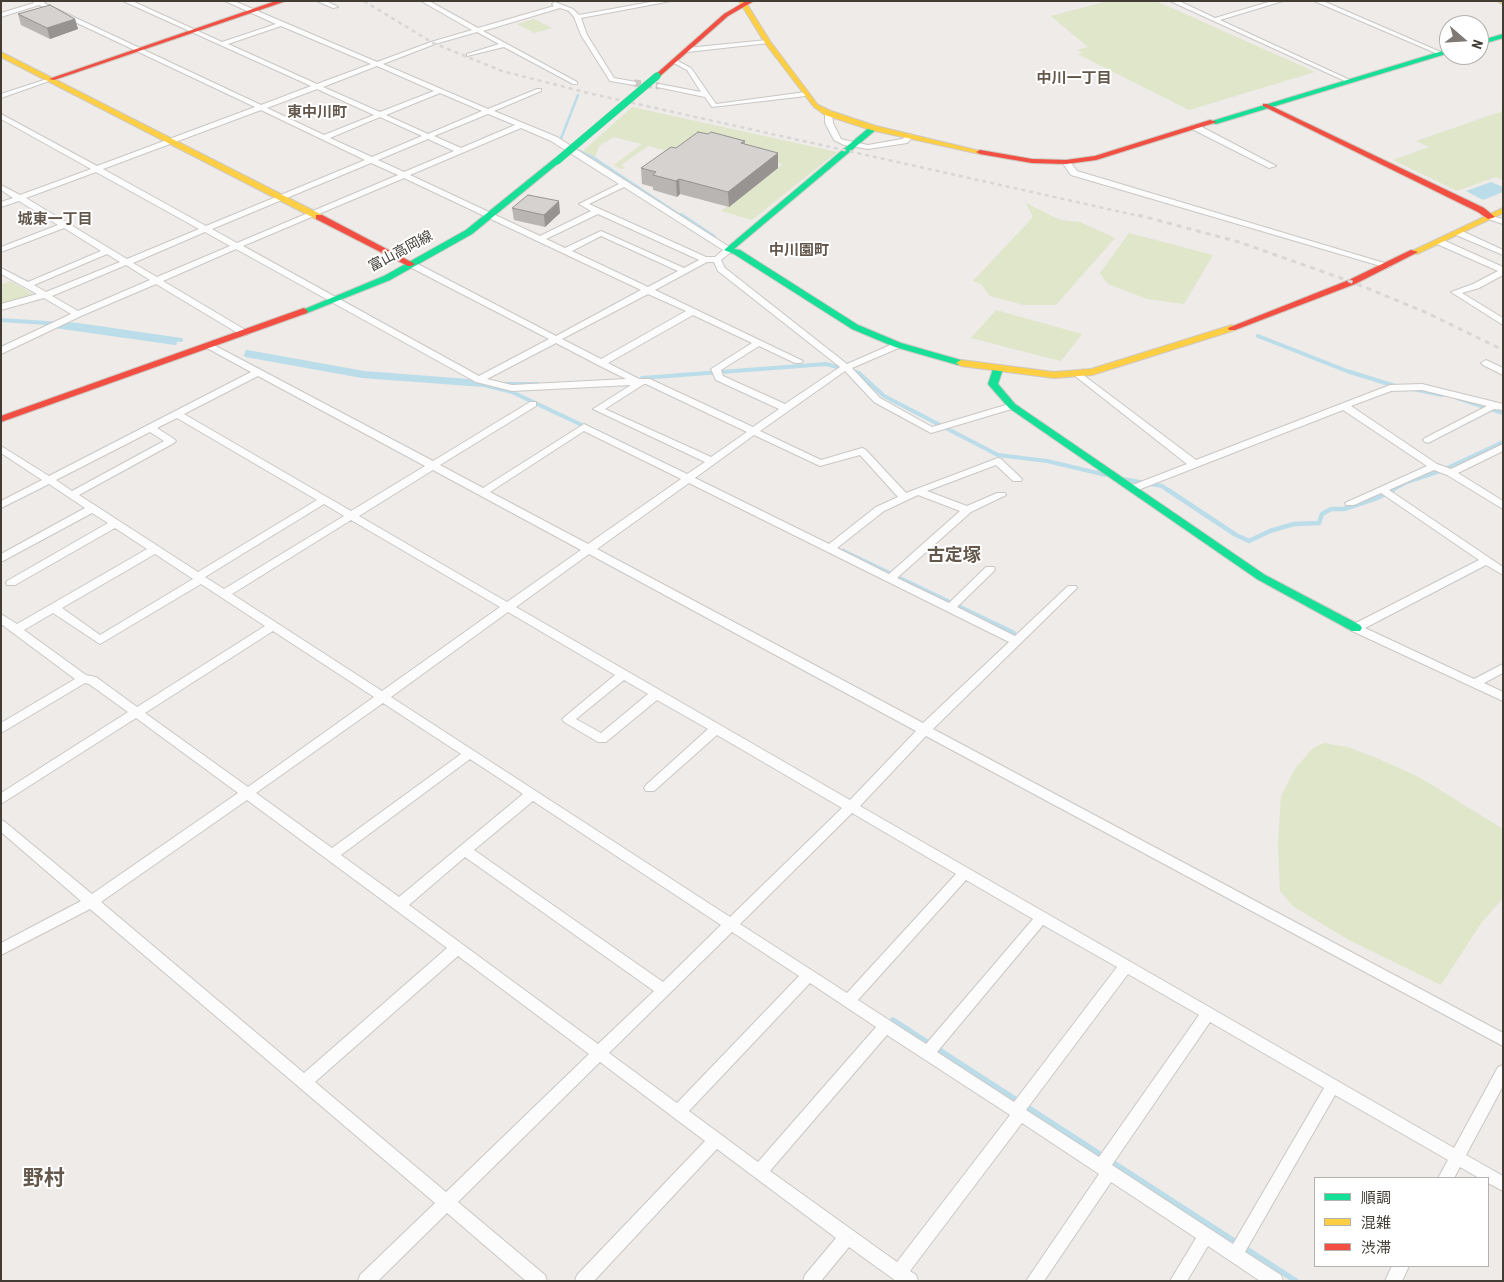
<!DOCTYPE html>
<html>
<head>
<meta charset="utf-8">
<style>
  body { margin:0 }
  #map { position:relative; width:1504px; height:1282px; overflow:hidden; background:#eeebe8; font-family:"Roboto Condensed","Noto Sans JP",sans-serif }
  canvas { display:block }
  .frame { position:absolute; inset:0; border:2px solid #423c35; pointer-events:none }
  .legend { position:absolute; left:1314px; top:1177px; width:175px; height:90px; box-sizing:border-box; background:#fff; border:1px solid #b3b1ae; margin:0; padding:6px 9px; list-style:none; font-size:15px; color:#423c35 }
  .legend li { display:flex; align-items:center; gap:10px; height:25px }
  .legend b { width:25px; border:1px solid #b3b1ae }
  .north { position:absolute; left:1439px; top:15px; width:50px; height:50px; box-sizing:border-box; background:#fff; border:1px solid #b3b1ae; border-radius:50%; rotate:109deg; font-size:14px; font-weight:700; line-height:20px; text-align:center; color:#423c35 }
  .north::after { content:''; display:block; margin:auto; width:18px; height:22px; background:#7e7974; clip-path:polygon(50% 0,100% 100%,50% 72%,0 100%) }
</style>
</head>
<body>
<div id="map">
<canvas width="1504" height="1282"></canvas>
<div class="frame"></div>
<ul class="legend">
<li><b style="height:6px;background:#16e098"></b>順調</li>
<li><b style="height:6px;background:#ffcf43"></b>混雑</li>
<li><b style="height:6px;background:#f24e42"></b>渋滞</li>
</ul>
<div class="north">N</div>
</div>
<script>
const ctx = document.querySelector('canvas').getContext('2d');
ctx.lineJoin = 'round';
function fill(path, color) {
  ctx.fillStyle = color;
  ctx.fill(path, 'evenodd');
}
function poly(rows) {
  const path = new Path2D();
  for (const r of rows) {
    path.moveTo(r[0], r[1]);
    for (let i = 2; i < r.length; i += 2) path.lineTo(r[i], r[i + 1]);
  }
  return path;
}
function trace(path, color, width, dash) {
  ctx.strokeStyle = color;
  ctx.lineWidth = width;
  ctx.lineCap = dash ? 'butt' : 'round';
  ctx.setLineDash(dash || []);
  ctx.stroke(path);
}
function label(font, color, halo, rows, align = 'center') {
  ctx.font = font + ' "Roboto Condensed","Noto Sans JP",sans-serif';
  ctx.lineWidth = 4;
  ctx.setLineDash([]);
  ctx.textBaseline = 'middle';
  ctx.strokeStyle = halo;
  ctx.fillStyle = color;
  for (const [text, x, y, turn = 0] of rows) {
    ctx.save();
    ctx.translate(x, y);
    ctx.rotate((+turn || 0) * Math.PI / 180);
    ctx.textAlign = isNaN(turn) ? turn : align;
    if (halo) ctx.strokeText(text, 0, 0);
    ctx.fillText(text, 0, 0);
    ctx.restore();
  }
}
fill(poly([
  [1108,1,1156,1,1315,72,1189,110,1078,54,1083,53,1077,50,1088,47,1051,16],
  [534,19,552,28,535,33,517,24],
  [632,107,837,152,752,220,721,211,783,164,697,143,680,154,648,146,621,165,625,167,623,169,618,168,614,165,642,144,614,137,599,146,595,157,583,151],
  [1503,111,1503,180,1496,177,1457,191,1393,160,1429,147,1416,141],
  [1026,203,1060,220,1080,222,1115,238,1056,305,1024,305,990,296,981,284,973,281,1033,217],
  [1129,233,1213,255,1184,304,1147,299,1108,284,1100,273],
  [10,281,40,298,1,309,1,285],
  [996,310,1082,334,1061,361,971,338],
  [1324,743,1347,747,1374,757,1419,777,1503,829,1503,898,1482,922,1441,985,1349,940,1294,907,1280,891,1278,844,1281,796,1295,769,1312,749]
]), '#dfe6ca');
fill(poly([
  [1491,182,1503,187,1503,192,1483,200,1466,191]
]), '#bbdce9');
trace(poly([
  [564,143,560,141,578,95],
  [573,148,594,158,683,217]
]), '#bbdce9', 2.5);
trace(poly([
  [681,215,714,237],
  [1,320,78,325,181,340],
  [55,326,175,343],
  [1258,336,1347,371,1395,386],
  [247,352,364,373,481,382],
  [246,355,362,376,484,385,512,392,586,427],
  [642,378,826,364,859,373,884,396,998,455,1047,461,1106,475],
  [504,384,538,384],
  [1413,389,1442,395],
  [1457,398,1503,413],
  [1123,479,1162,486,1169,491],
  [1390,491,1407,482,1443,470,1503,442]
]), '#bbdce9', 4);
trace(poly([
  [1168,490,1236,535,1249,541,1270,531,1294,524,1319,523,1322,514,1331,509,1344,509,1377,498,1393,490],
  [843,551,1014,633]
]), '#bbdce9', 4.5);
trace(poly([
  [893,1020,1296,1281]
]), '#bbdce9', 5.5);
trace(poly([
  [634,83,659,86]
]), '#ccc8c4', 7, [7, 4]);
const street = poly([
  [32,1,45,1,44,3,261,105,311,86,123,1,132,1,222,42,276,24,225,1,234,1,377,62,431,42,472,30,421,1,429,1,478,28,554,6,552,4,555,2,573,9,579,15,656,1,671,1,581,18,587,35,614,78,636,82,636,84,634,85,610,81,581,35,574,17,569,11,560,8,483,31,577,82,577,84,573,84,504,47,467,56,467,54,499,44,477,32,435,44,383,64,488,109,537,89,541,89,541,91,494,111,557,137,731,248,731,252,721,260,725,268,847,364,895,343,901,343,901,347,852,368,880,398,932,427,1009,404,1015,404,1015,408,931,433,874,402,845,371,760,431,821,460,862,448,865,449,906,493,998,458,1001,459,1022,479,1021,481,1013,481,996,465,927,491,967,506,997,493,1005,493,1006,495,971,512,897,578,949,603,986,567,994,567,995,569,994,571,957,607,1015,636,1068,586,1076,586,1077,588,933,729,1503,1033,1503,1046,926,736,860,806,1454,1148,1498,1067,1503,1065,1503,1086,1466,1155,1503,1176,1503,1191,1488,1183,1488,1178,1479,1178,1460,1167,1454,1178,1438,1178,1448,1160,1335,1095,1245,1252,1281,1275,1283,1281,1260,1281,1208,1246,1187,1281,1170,1281,1196,1238,1111,1182,1044,1281,1026,1281,1099,1174,1022,1123,910,1271,916,1275,918,1281,896,1281,849,1247,821,1281,803,1281,805,1275,836,1238,717,1149,594,1281,575,1281,577,1275,705,1141,600,1062,458,1202,545,1275,547,1281,526,1281,447,1213,378,1281,358,1281,360,1275,435,1203,90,909,1,955,1,943,81,901,1,832,1,820,5,822,92,894,238,793,136,718,1,804,1,793,128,712,89,684,85,683,1,733,1,723,75,679,1,624,1,614,17,624,147,549,115,528,15,585,7,585,6,583,7,581,108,523,92,513,1,562,1,554,85,508,49,484,1,508,1,501,42,480,1,453,1,446,49,476,251,372,205,347,204,345,208,342,433,461,530,402,536,402,536,406,440,465,483,488,584,424,687,474,705,462,593,409,631,385,512,391,476,382,236,249,163,281,247,331,247,335,241,335,156,284,81,316,1,354,1,347,71,314,44,298,1,310,1,304,37,294,1,274,1,268,28,282,101,251,64,228,1,252,1,247,58,225,19,201,1,207,1,202,13,198,1,190,1,185,20,195,91,169,1,119,1,114,97,166,255,107,39,5,1,17,1,13,34,3,32,1],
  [281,26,371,64,317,84,228,44,281,26],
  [377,66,434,91,380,112,323,87,377,66],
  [317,89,374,115,324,135,267,108,317,89],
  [440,93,482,111,428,134,386,115,440,93],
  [261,110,365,160,206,226,103,169,261,110],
  [488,114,515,125,461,148,434,136,488,114],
  [380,117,422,136,372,157,330,138,380,117],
  [521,128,551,141,619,184,579,204,591,211,540,236,410,175,521,128],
  [428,139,454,151,404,172,378,160,428,139],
  [371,163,398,175,237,243,212,229,371,163],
  [96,172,199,229,127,259,26,198,96,172],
  [404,178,641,290,556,336,414,262,408,262,408,266,549,339,479,376,243,246,404,178],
  [624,187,723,250,715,257,706,257,589,204,624,187],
  [598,214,699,260,684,268,601,231,565,248,546,239,598,214],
  [205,232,230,246,157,277,133,263,205,232],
  [601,236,678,271,648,287,572,251,601,236],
  [107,254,120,262,46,292,34,285,107,254],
  [707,262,714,262,718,271,840,367,785,404,723,376,721,370,759,346,795,363,801,363,803,361,655,290,707,262],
  [126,265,150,280,78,311,52,296,126,265],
  [648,294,686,311,601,359,562,339,648,294],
  [693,315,752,343,711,369,716,380,779,409,753,427,650,379,639,379,608,363,693,315],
  [556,343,598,365,626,379,512,385,487,379,556,343],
  [258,376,425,466,351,511,184,414,258,376],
  [644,384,646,384,747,432,711,457,605,409,644,384],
  [177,418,317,500,198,572,79,495,174,443,176,441,174,439,157,428,177,418],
  [584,431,681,479,588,544,490,492,584,431],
  [150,432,164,441,72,491,56,480,150,432],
  [754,435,820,466,860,455,898,497,876,507,829,544,695,478,754,435],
  [433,470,581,550,507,602,359,516,433,470],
  [689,483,1009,642,923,723,597,549,689,483],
  [918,495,960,511,889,574,837,548,884,511,918,495],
  [324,504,344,516,224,589,205,577,324,504],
  [351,520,500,607,382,691,232,594,351,520],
  [155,554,193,579,100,635,62,608,155,554],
  [589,554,916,731,850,800,516,607,589,554],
  [201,584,265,626,137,707,96,677,86,675,24,630,53,613,100,644,201,584],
  [508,612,615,675,562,719,564,722,598,742,606,742,657,700,708,729,646,785,644,788,646,791,654,791,717,735,842,808,730,917,391,697,508,612],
  [273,631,374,697,248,787,145,713,273,631],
  [624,680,648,694,601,733,576,719,624,680],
  [383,703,461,754,332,848,256,793,383,703],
  [470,759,523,794,399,897,341,855,470,759],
  [247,800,447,948,304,1073,101,902,247,800],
  [533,801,721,925,663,982,474,850,533,801],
  [852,813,956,874,847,993,740,924,852,813],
  [465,857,654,991,598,1044,409,905,465,857],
  [966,880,1033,919,926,1044,858,1000,966,880],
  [1043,925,1117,967,1014,1102,937,1052,1043,925],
  [732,932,799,976,677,1103,609,1053,732,932],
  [458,956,589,1054,446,1192,315,1082,458,956],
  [1128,974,1199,1015,1099,1157,1026,1110,1128,974],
  [810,983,876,1027,758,1162,689,1111,810,983],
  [1210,1022,1324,1088,1233,1244,1112,1165,1210,1022],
  [887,1035,1010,1115,897,1262,770,1171,887,1035],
  [317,1,326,1,338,7,333,8,317,1],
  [1170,1,1179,1,1215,18,1272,1,1283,1,1220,20,1350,80,1345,81,1170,1],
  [1314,1,1323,1,1443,53,1438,54,1314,1],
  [767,40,769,41,769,43,687,52,684,50,687,48,767,40],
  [672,60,676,60,691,68,716,104,806,92,809,94,806,96,712,107,705,97,657,87,657,85,659,84,701,92,687,70,672,62,672,60],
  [50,78,55,79,1,98,1,94,50,78],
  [825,111,832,113,833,123,841,139,849,141,868,145,902,139,910,134,914,136,907,143,868,149,844,145,834,140,825,123,825,111],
  [1192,125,1198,125,1276,166,1269,168,1192,129,1192,125],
  [1063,160,1069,160,1077,171,1391,265,1390,267,1384,267,1071,175,1062,162,1063,160],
  [1488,215,1503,219,1503,224,1488,219,1488,215],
  [1456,231,1462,231,1503,250,1503,255,1456,235,1456,231],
  [1437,240,1443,240,1503,267,1503,275,1479,288,1462,293,1503,318,1503,325,1451,292,1473,284,1498,271,1437,244,1437,240],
  [1486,360,1503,368,1503,375,1483,365,1481,363,1486,360],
  [1078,371,1196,460,1390,385,1422,384,1503,404,1503,410,1494,409,1428,443,1425,442,1423,440,1425,438,1487,406,1422,390,1391,391,1351,406,1437,464,1451,469,1503,444,1503,451,1458,473,1503,501,1503,509,1447,475,1434,470,1389,490,1503,567,1503,575,1486,565,1365,628,1474,679,1503,664,1503,673,1484,683,1503,692,1503,701,1352,631,1350,628,1352,625,1479,560,1381,493,1354,505,1346,505,1345,503,1427,466,1343,410,1138,490,1130,490,1129,488,1130,486,1187,464,1075,376,1073,374,1078,371],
  [1392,1266,1409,1266,1402,1281,1385,1281,1392,1266]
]);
const fast = poly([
  [1503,34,1503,38,1479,45,1479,41,1503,34],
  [1449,49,1449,53,1216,124,1209,122,1449,49],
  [871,126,878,128,734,249,740,250,858,325,901,343,964,361,964,365,958,365,895,347,852,329,734,254,724,250,871,126],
  [554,159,561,161,472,234,390,280,307,313,304,314,300,311,384,276,466,230,554,159],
  [998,366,1003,369,998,384,1015,404,1265,575,1360,625,1362,628,1360,631,1352,631,1257,579,1009,408,988,384,993,369,998,366]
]);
const slow = poly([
  [739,1,745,1,770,41,818,105,831,111,876,126,984,152,980,154,871,130,825,115,814,107,765,43,739,1],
  [1498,1,1503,1,1503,4,1499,2,1498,1],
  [1,52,322,215,323,217,316,219,1,57,1,52],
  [1503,208,1503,213,1417,254,1410,252,1503,208],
  [1232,325,1236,328,1235,330,1092,375,1054,378,961,366,956,363,961,360,1054,372,1091,369,1232,325]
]);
const jam = poly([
  [276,1,286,1,54,80,49,79,276,1],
  [746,1,754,1,728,16,659,77,655,77,655,75,724,14,746,1],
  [1263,104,1267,104,1484,208,1495,217,1488,219,1478,212,1263,106,1263,104],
  [1210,120,1217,122,1096,160,1066,164,1032,163,980,154,976,152,980,150,1032,159,1066,160,1095,156,1210,120],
  [316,215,322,215,415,264,411,266,408,266,316,219,316,215],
  [1411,250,1418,252,1355,284,1235,330,1229,330,1228,328,1349,280,1411,250],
  [304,308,308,311,307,313,1,422,1,416,304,308]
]);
trace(street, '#cac7c4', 2);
trace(fast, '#cec8c1', 2);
trace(slow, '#cec8c1', 2);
trace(jam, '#cec8c1', 2);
fill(street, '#fcfcfc');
fill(fast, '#16e098');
fill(slow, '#ffcf43');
fill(jam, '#f24e42');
trace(poly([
  [364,1,433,43,502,71,588,93,1144,217]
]), '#d8d7d7', 2.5, [4, 4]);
trace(poly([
  [1138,215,1239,242,1352,282,1425,312,1503,350]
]), '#d8d7d7', 3, [5, 5]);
const fastBridge = poly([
  [557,161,657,76]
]);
trace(fastBridge, '#cfc4b6', 8, []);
trace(fastBridge, '#16e098', 7);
fill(poly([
  [18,14,75,19,78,29,50,39,21,25],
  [708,134,745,141,745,144,778,168,729,207,680,194,677,197,653,190,653,187,642,184,641,168,676,148],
  [512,208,560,213,545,227,514,220]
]), '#b8b5b2');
fill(poly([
  [75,19,78,29,50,39,47,28],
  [778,153,778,168,729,207,728,192],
  [679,179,680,194,677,197,676,181],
  [559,201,560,213,545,227,544,215]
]), '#969391');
const building = poly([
  [50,5,75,19,47,28,18,14,50,5],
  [698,132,708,134,711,132,745,141,741,143,778,153,728,192,679,179,676,181,653,175,656,172,641,168,671,147,676,148,698,132],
  [528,195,559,201,544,215,512,208,528,195]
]);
fill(building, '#d6d2cf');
trace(building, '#969391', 1);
label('14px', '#423c35', '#fff', [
  ["富山高岡線",401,252,-28]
]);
label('bold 15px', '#64584d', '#fff', [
  ["中川一丁目",1074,79],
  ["東中川町",317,113],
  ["城東一丁目",55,220],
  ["中川園町",799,251]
]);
label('bold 18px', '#64584d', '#fff', [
  ["古定塚",954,556]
]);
label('bold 21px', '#64584d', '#fff', [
  ["野村",44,1180]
]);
</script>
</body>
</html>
